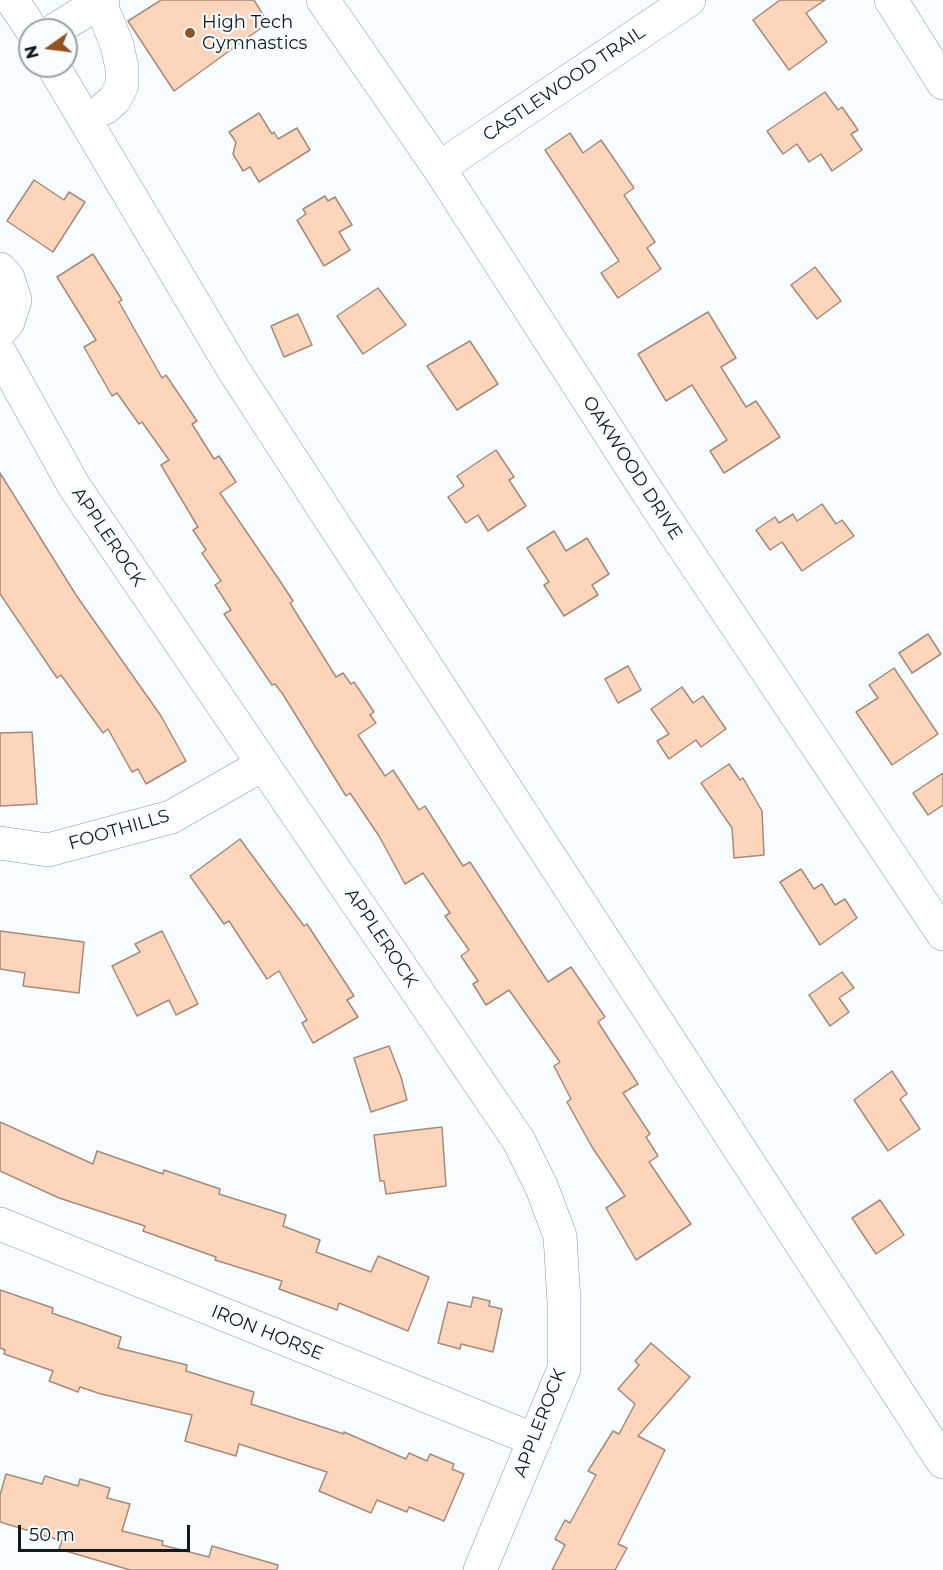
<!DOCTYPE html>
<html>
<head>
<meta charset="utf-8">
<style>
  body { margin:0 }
  #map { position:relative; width:943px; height:1570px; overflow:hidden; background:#f6fcff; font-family:Montserrat,sans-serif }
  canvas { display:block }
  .north { position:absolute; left:18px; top:18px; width:60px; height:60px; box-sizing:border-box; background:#f6fcff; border:2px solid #9aa2a5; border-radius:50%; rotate:256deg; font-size:16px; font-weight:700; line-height:24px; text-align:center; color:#0f1b1f }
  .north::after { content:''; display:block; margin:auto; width:21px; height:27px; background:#94531e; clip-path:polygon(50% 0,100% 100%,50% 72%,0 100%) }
  .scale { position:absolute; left:18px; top:1525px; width:172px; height:27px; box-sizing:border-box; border:3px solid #0f1b1f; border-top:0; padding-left:8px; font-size:18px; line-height:21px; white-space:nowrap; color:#0f1b1f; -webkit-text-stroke:4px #f6fcff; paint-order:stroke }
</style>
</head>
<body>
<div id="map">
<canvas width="943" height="1570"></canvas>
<div class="north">N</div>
<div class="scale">50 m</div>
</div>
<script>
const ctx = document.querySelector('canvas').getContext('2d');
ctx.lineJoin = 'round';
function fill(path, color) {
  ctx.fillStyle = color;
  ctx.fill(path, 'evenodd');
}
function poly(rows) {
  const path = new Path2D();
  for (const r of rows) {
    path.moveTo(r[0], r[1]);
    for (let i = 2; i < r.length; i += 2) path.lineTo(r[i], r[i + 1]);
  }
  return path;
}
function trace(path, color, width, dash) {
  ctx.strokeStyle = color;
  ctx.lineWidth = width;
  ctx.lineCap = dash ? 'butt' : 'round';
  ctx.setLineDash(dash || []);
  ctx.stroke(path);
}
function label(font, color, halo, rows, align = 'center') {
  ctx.font = font + ' Montserrat,sans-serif';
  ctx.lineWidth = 4.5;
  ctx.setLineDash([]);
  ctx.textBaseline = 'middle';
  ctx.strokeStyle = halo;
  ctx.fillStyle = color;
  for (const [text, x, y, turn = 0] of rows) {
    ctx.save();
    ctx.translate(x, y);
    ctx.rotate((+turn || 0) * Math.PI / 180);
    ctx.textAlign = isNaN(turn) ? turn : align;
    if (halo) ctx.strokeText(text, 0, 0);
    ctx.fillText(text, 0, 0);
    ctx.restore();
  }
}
const building = poly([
  [161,0,254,0,268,23,174,91,128,21,161,0],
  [780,0,825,0,806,13,827,42,789,70,753,20,780,0],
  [825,92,838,110,842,107,858,130,851,134,862,150,832,171,821,154,809,162,797,144,783,154,767,131,825,92],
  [259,113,272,134,274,132,278,139,297,128,310,150,259,182,250,167,243,171,233,154,236,142,229,132,259,113],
  [570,133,583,153,601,140,634,188,624,195,655,242,647,248,661,269,618,298,601,273,619,261,545,150,570,133],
  [34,180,64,200,69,192,85,202,53,252,7,221,34,180],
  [325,196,328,201,335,197,352,225,339,232,350,250,324,266,297,220,306,214,303,209,325,196],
  [93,254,122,300,119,302,162,378,166,375,197,421,192,424,214,459,219,456,236,482,220,493,282,584,293,601,290,603,336,677,343,673,351,684,354,682,374,712,370,715,376,723,358,735,385,776,393,770,419,810,425,806,463,866,470,862,548,982,571,967,605,1017,598,1022,638,1084,623,1093,650,1134,646,1137,658,1156,649,1162,691,1224,636,1260,606,1208,625,1196,592,1147,567,1102,571,1099,554,1066,560,1062,509,990,486,1005,473,984,478,981,461,956,469,950,445,916,450,913,423,873,405,884,379,836,350,793,346,796,282,693,275,684,272,685,224,614,231,610,215,585,221,581,202,553,206,550,193,530,198,527,161,465,169,460,142,422,139,424,117,393,112,396,84,347,96,340,57,277,93,254],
  [815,267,841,301,817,319,791,285,815,267],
  [378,288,406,325,363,354,337,316,378,288],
  [708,312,736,358,721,367,746,407,756,401,780,437,724,473,710,451,727,440,692,385,666,401,638,354,708,312],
  [298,314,312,345,284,357,271,326,298,314],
  [470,341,498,384,457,410,427,366,470,341],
  [496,450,514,477,509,480,526,506,488,531,478,515,466,523,448,497,464,486,457,476,496,450],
  [0,473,76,595,161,716,186,761,146,784,138,769,132,772,108,729,103,733,61,675,57,678,0,594,0,473],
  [822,504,836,524,842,520,854,536,802,571,782,542,770,550,756,530,775,517,779,523,793,514,797,521,822,504],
  [554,531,566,551,587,538,609,574,592,585,598,595,564,616,544,585,549,582,527,548,554,531],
  [928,634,941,654,912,673,899,653,928,634],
  [628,666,641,690,618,703,605,679,628,666],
  [894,668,938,734,892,765,856,712,878,698,869,685,894,668],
  [682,687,693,703,703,696,726,729,701,747,696,740,669,759,657,741,669,734,651,709,682,687],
  [32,732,37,804,0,806,0,733,32,732],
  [729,764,740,780,743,778,762,811,764,855,734,858,732,828,701,783,729,764],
  [943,773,943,805,928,815,913,793,943,773],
  [240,839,304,926,307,924,354,996,347,1000,358,1017,313,1043,302,1023,307,1020,279,971,267,979,229,921,224,924,190,876,240,839],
  [801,869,814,889,822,884,835,905,845,899,857,918,820,945,780,882,801,869],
  [0,931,84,942,79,993,23,986,25,973,0,969,0,931],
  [162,931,198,1004,176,1015,169,1000,137,1016,112,966,140,952,135,944,162,931],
  [842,972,854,988,839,998,849,1012,830,1026,809,995,842,972],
  [389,1046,401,1077,407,1100,371,1112,354,1058,389,1046],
  [892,1071,907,1094,900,1099,920,1129,888,1151,854,1100,892,1071],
  [0,1122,93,1164,97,1151,163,1174,164,1170,220,1189,219,1194,286,1215,283,1226,320,1240,316,1252,371,1272,378,1256,429,1277,408,1331,339,1303,337,1310,279,1289,282,1281,215,1260,216,1257,143,1231,145,1226,59,1198,0,1171,0,1122],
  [442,1127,446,1186,386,1194,384,1181,380,1181,374,1135,442,1127],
  [880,1200,904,1235,876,1254,852,1218,880,1200],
  [0,1290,53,1308,52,1313,121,1337,118,1348,187,1365,186,1371,254,1392,251,1404,344,1434,344,1432,406,1459,409,1453,427,1461,430,1454,454,1464,452,1469,464,1474,444,1521,409,1507,407,1512,377,1500,371,1513,319,1491,327,1472,239,1444,236,1456,185,1441,192,1415,101,1394,80,1387,78,1392,49,1381,53,1371,4,1354,5,1350,0,1348,0,1290],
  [473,1297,490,1301,489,1306,502,1309,493,1352,461,1344,460,1349,438,1343,448,1302,471,1307,473,1297],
  [651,1343,690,1377,638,1436,665,1450,618,1544,627,1548,615,1570,552,1570,565,1545,555,1539,565,1520,570,1523,596,1475,588,1471,613,1431,619,1434,635,1404,618,1389,639,1365,635,1361,651,1343],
  [6,1474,42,1484,45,1476,78,1486,80,1479,110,1488,107,1498,130,1504,122,1531,163,1541,162,1545,209,1557,212,1546,278,1565,277,1570,130,1570,59,1549,62,1541,0,1522,0,1495,6,1474]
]);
fill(building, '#fcd5bb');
trace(building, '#a48b7a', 1.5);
const minor = poly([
  [12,0,32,30],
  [323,0,439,168,654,502,943,934],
  [891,0,943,83],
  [95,4,105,15,117,45,122,68,122,85,115,99,105,108],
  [55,30,103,0],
  [53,66,233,369,943,1462],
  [439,168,689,0],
  [0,269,8,278,15,300,8,322,0,331],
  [0,353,74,486,519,1141,542,1188,560,1236,564,1302,564,1369,480,1570],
  [0,843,48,850,171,817,262,765],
  [0,1224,535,1440]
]);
trace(minor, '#7f9ea9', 34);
trace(minor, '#fff', 33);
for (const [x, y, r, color] of [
  [190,33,6,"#94531e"]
]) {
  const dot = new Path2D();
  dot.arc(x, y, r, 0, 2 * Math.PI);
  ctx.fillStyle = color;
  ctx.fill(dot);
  trace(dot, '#f6fcff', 2);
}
label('18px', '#0f1b1f', '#f6fcff', [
  ["High Tech",202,23],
  ["Gymnastics",202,44]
], 'left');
label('18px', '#0f1b1f', '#f6fcff', [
  ["CASTLEWOOD TRAIL",564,84,-34],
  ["OAKWOOD DRIVE",632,468,57],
  ["APPLEROCK",108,537,56],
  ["FOOTHILLS",119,830,-16],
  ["APPLEROCK",381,938,56],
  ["IRON HORSE",267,1333,22],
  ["APPLEROCK",540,1423,-69]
]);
</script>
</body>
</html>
